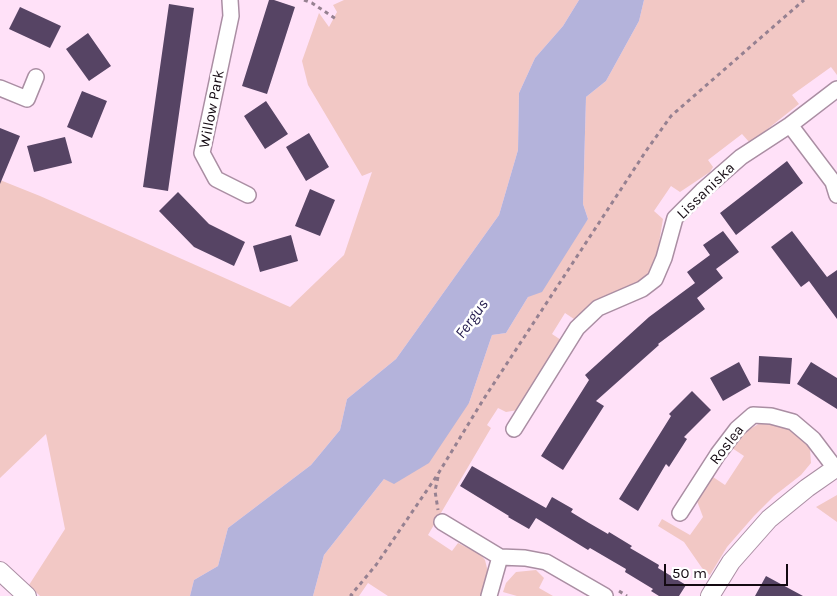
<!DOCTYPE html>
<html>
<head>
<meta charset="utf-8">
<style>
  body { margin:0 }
  #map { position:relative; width:837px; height:596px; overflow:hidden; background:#ffe1f8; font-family:Karla,sans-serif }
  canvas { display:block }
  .scale { position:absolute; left:664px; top:564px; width:124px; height:22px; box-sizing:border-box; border:2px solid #140a12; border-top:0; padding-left:6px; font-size:15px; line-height:18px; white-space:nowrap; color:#140a12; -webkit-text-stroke:4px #fff; paint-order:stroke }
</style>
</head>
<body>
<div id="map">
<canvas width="837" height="596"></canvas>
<div class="scale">50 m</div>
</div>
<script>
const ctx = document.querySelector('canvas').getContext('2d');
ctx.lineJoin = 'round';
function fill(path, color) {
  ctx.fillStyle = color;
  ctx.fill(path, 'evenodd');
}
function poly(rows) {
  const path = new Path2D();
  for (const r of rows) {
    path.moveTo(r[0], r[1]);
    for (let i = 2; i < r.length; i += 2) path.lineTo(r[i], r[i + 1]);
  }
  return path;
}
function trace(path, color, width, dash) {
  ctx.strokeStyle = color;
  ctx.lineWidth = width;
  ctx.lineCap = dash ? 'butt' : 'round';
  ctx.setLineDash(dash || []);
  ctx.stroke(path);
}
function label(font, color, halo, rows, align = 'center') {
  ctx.font = font + ' Karla,sans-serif';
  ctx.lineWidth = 5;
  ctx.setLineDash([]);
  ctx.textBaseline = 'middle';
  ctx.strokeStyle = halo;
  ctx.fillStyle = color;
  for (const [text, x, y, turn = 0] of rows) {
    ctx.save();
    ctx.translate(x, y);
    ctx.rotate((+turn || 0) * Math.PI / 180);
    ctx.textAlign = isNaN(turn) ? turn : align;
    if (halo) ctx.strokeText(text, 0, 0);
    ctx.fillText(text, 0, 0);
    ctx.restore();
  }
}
fill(poly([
  [344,0,579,0,563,26,535,58,519,93,518,150,499,215,396,359,347,399,340,430,311,465,228,528,218,566,194,580,190,596,40,596,29,585,65,529,46,434,0,478,0,180,40,196,290,307,344,255,372,172,362,176,308,85,302,61,319,13,329,27,337,12,333,5],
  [644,0,837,0,837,75,831,67,792,95,799,104,750,143,742,134,708,160,713,167,710,172,680,192,671,186,654,211,663,219,656,261,651,273,632,286,596,300,574,319,565,313,552,334,561,340,518,410,506,412,498,408,487,425,491,428,428,535,452,551,458,543,480,554,485,560,488,572,481,596,388,596,368,583,359,596,313,596,324,555,384,479,469,403,492,335,506,333,528,297,588,219,583,204,586,97,606,81,639,21],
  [762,422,776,422,793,430,804,439,810,448,811,463,801,475,774,496,754,516,727,547,710,575,702,568,684,542,658,526,662,519,690,535,703,517,697,501,713,477,725,485,744,456,732,448,743,433],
  [837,495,837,522,816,507],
  [536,570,544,578,539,588,553,596,517,596,503,592,506,583,516,572]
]), '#f2c8c5');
fill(poly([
  [579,0,644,0,639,21,606,81,586,97,583,204,588,219,542,292,528,297,506,333,492,335,469,403,429,463,394,484,384,479,324,555,313,596,190,596,194,580,218,566,228,528,311,465,340,430,347,399,396,359,499,215,518,150,519,93,535,58,563,26]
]), '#b4b3db');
fill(poly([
  [269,0,274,0,295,7,267,94,242,86],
  [169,4,194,8,168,191,143,187],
  [20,7,61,26,50,48,9,29],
  [88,33,111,66,89,81,66,49],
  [82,91,107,101,92,138,67,127],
  [266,101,288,134,265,149,244,116],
  [0,128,20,136,0,184],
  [309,133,329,167,306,181,286,147],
  [65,137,72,163,34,172,27,146],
  [787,161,803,183,736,235,720,213],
  [310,189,335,200,320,236,295,226],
  [178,192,209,224,245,242,234,266,194,247,159,211],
  [723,231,739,252,716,269,723,278,697,298,705,309,658,344,659,345,596,401,604,406,563,470,541,456,589,380,585,375,649,317,695,283,687,272,710,255,703,245],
  [792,231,827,277,837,270,837,319,809,281,801,287,771,247],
  [291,235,298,261,260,272,253,246],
  [759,356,792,358,790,384,758,382],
  [739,362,751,385,723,401,710,378],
  [811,362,837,378,837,409,797,384],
  [692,391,711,410,684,437,687,439,669,467,666,464,638,511,619,499,671,416,669,414],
  [472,466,546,508,552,497,573,509,571,512,589,523,608,534,609,532,632,546,630,548,659,565,658,568,686,585,679,596,659,596,651,591,653,589,625,572,626,569,590,548,588,550,536,518,529,529,508,517,509,516,460,486],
  [766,576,803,596,755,596]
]), '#564464');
const minor = poly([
  [230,0,231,16,202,153,216,179,248,195],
  [0,88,27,99,36,77],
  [790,125,833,182,837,195],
  [514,429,577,328,598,308,642,289,655,279,664,258,675,218,702,191,741,157,790,125,837,89],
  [680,513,718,454,737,429,753,415,771,416,793,422,813,439,835,468],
  [442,522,500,557,525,558,546,562,605,596],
  [489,596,500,557]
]);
const tertiary = poly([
  [0,571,27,596],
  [710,596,731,562,769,519,807,488,837,467]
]);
trace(minor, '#aa8ea3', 18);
trace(tertiary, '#aa8ea3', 20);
trace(poly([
  [304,0,312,3,336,19],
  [438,477,435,491,438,510],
  [619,591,627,596],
  [353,596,351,595,376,565,438,474,483,400,646,151,671,116,804,0]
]), '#968191', 3, [4, 4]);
trace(minor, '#fff', 15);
trace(tertiary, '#fff', 18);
label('15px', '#140a12', '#fff', [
  ["Willow Park",212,109,-79],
  ["Lissaniska",706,191,-44],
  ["Roslea",727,445,-52]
]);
label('italic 16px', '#272051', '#fff', [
  ["Fergus",472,319,-54]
]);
</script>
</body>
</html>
